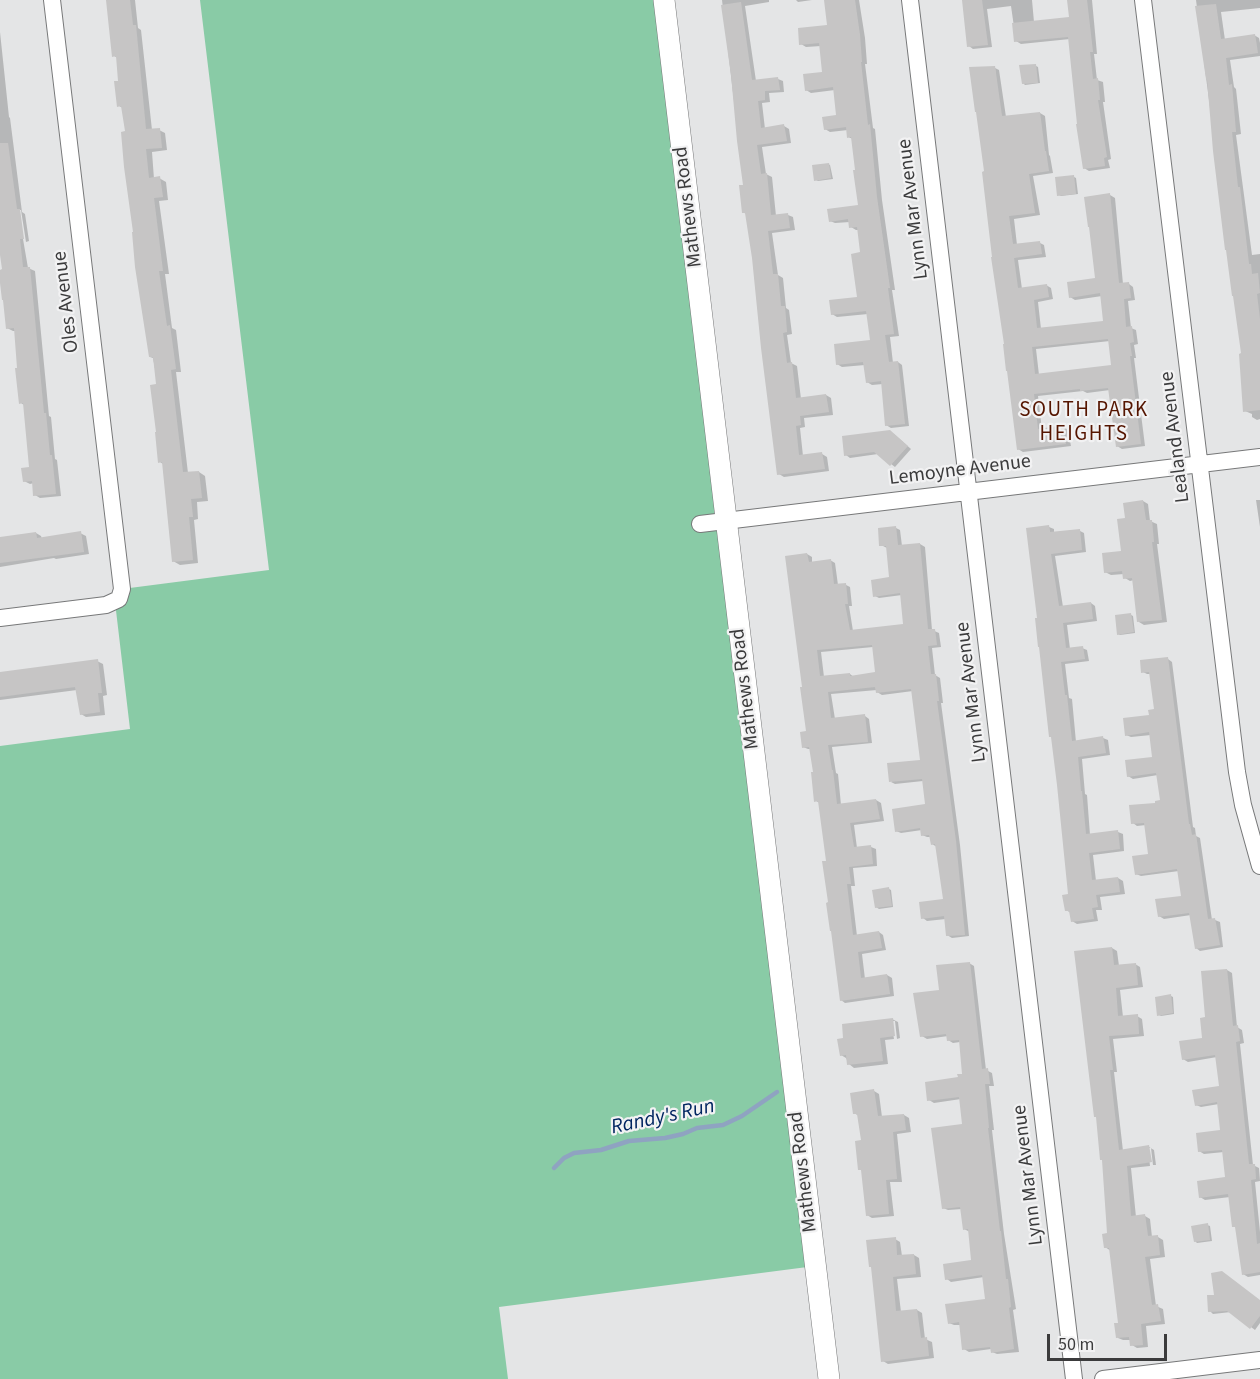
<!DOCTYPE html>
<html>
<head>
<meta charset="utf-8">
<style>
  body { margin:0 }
  #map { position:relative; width:1260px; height:1379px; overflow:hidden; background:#e4e5e6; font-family:"Source Sans 3",sans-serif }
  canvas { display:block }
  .scale { position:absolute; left:1047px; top:1334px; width:120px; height:27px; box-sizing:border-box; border:3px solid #3b3b3c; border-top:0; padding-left:8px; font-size:18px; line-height:21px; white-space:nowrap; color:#3b3b3c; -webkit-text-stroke:4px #f2f2f3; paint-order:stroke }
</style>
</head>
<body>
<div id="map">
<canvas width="1260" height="1379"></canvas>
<div class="scale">50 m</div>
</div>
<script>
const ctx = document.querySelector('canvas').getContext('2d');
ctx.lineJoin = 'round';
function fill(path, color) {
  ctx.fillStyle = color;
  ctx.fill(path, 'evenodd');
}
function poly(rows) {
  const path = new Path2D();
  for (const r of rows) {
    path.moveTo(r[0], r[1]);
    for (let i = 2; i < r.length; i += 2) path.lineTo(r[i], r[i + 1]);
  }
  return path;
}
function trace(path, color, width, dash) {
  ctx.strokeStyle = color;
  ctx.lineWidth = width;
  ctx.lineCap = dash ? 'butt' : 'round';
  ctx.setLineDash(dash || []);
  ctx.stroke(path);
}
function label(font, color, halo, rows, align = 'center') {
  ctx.font = font + ' "Source Sans 3",sans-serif';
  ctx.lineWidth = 4.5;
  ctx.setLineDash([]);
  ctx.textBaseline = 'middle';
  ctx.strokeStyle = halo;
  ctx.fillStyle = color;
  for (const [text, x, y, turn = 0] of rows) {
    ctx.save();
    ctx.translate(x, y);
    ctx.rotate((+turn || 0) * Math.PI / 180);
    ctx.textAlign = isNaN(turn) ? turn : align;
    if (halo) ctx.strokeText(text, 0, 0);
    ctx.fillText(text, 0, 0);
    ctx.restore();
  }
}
fill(poly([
  [200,0,664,0,815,1266,499,1307,508,1379,0,1379,0,746,130,729,115,602,122,589,269,570]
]), '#89cba6');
fill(poly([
  [108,0,135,0,138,28,141,30,152,130,159,130,165,133,167,150,152,152,154,179,159,178,166,182,168,200,159,201,169,274,165,274,172,328,176,330,181,372,176,372,188,473,199,472,205,476,208,501,197,502,198,519,194,520,198,563,180,565,173,561,163,464,160,462,158,385,153,358,150,357,123,108,119,106,120,82,118,58,114,56],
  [722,0,769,0,769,2,745,6,756,81,778,79,783,81,784,92,769,93,770,102,762,103,765,129,784,126,789,129,791,143,762,147,766,174,772,177,776,216,788,215,793,217,795,230,772,233,778,275,783,278,786,308,789,310,792,334,787,335,791,363,797,366,801,399,826,395,831,398,833,415,804,418,805,427,800,428,803,456,822,454,827,457,829,471,784,477,779,474,753,258,746,214,743,212,744,186],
  [796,0,812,0,798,2],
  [825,0,859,0,865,38,867,64,865,64,873,128,875,129,882,200,895,290,892,290,899,336,890,337,893,363,898,362,902,365,909,426,891,428,886,425,883,384,872,385,867,382,865,365,842,367,837,364,872,342,868,314,837,317,832,314,858,298,862,254,858,230,856,230,851,227,850,222,835,223,830,221,860,206,853,139,848,137,848,130,830,132,825,129,838,117,835,90,811,93,806,90,823,73,821,46,806,47,801,44,829,26],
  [963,0,1032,0,1034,22,1070,18,1068,0,1092,0,1097,54,1094,54,1097,80,1103,82,1105,102,1103,102,1111,159,1108,160,1110,168,1089,171,1084,168,1070,39,1021,44,1016,41,1011,6,987,9,992,47,973,49,969,46],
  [1196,0,1260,0,1260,8,1221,12,1225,40,1254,35,1259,38,1260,43,1260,56,1230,60,1234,87,1236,89,1241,134,1236,135,1252,255,1260,254,1260,419,1257,420,1252,417,1252,414,1245,411,1242,355],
  [0,32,9,117,10,118,22,212,25,214,29,241,26,242,21,210,18,210,28,268,35,271,49,416,51,417,55,459,57,460,61,496,40,498,35,495,34,483,30,484,24,481,31,468,24,405,21,403,15,331,13,331,7,328,4,271,0,245],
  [1036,66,1038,67,1040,83,1025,85,1023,83],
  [995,68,999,70,1006,117,1040,113,1045,116,1049,155,1050,156,1053,173,1033,176,1040,215,1014,219,1017,245,1040,243,1044,245,1046,257,1018,260,1022,289,1046,285,1051,288,1053,299,1038,302,1041,329,1104,322,1102,296,1075,300,1070,297,1096,279,1110,195,1115,198,1123,284,1129,284,1133,287,1135,300,1128,301,1131,328,1136,330,1138,344,1134,345,1136,358,1134,358,1145,446,1122,449,1117,446,1110,390,1087,393,1083,391,1038,396,1042,430,1064,427,1068,430,1071,446,1023,452,1018,449],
  [1110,341,1113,366,1039,375,1036,349],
  [828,164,830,165,833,179,818,181,816,180],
  [1074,177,1076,178,1078,194,1061,196,1059,195],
  [894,434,911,449,895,467,878,454,850,458,846,455],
  [1256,500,1260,500,1260,527],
  [1143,501,1148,504,1150,521,1157,524,1159,544,1157,544,1167,622,1144,625,1139,622,1134,580,1130,581,1125,578,1124,574,1111,575,1105,572,1123,552,1127,519],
  [1049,527,1054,529,1054,533,1080,531,1084,533,1086,552,1055,556,1063,607,1091,603,1095,606,1097,621,1067,625,1070,649,1082,648,1087,650,1089,661,1065,664,1069,698,1072,699,1076,742,1103,738,1108,740,1110,755,1082,759,1085,794,1087,795,1090,835,1118,832,1123,834,1124,851,1093,855,1096,881,1118,878,1123,881,1125,894,1100,897,1102,910,1096,910,1098,921,1077,924,1072,921,1071,913,1066,910,1069,895],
  [896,528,900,530,902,546,920,544,925,547,932,630,939,633,941,647,932,648,935,675,940,678,943,703,941,703,960,845,969,936,952,938,947,935,946,919,927,921,923,918,944,901,937,847,932,844,931,837,927,837,922,835,922,830,901,833,896,831,926,805,923,781,895,784,891,782,922,761,913,691,882,695,877,692,877,690,831,694,835,719,865,716,869,719,872,743,832,747,836,773,838,774,841,805,876,800,881,803,884,821,854,825,857,848,871,847,876,849,877,866,853,868,855,886,851,886,857,936,879,932,883,935,886,950,862,954,865,979,887,975,892,978,894,996,845,1003,841,1000,829,904,828,862,820,803,816,801,814,773,811,749,808,749,803,747,808,732,804,688,807,554,812,557,812,563,830,560,835,563,838,585,846,585,850,587,852,606,849,606,853,631,905,625,902,595,879,598,875,596,891,578,887,548,881,545],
  [873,647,877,674,854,677,850,674,824,677,821,652],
  [36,533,41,536,42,539,80,533,86,536,89,554,56,559,54,558,0,567,0,538],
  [1131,615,1133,616,1135,633,1120,635,1118,634],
  [1168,659,1172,662,1193,827,1195,828,1196,836,1200,838,1212,920,1215,920,1220,922,1223,947,1200,951,1196,948,1191,915,1164,919,1159,916,1182,897,1179,871,1141,876,1136,874,1150,855,1146,825,1137,826,1133,823,1157,804,1162,802,1158,775,1133,779,1128,776,1153,758,1151,735,1131,737,1126,735,1151,716,1155,711,1151,674,1147,674,1143,672],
  [97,661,103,664,107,695,103,696,105,715,86,717,81,714,77,690,0,700,0,674],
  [889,889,891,890,893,907,879,909,876,907],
  [1112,948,1117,951,1119,966,1135,964,1140,967,1143,987,1120,990,1123,1017,1137,1016,1142,1019,1144,1036,1113,1039,1117,1072,1114,1072,1123,1151,1149,1147,1154,1150,1156,1165,1153,1165,1151,1148,1148,1148,1150,1166,1131,1168,1136,1217,1145,1216,1150,1219,1152,1237,1158,1237,1163,1240,1165,1257,1150,1259,1156,1306,1163,1309,1165,1324,1146,1326,1148,1347,1137,1348,1132,1345,1131,1340,1123,1340,1118,1338,1120,1324,1111,1251,1105,1247,1109,1234,1103,1160],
  [969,963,974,966,986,1070,992,1073,994,1086,989,1086,994,1130,992,1130,1004,1234,1016,1309,1013,1310,1019,1352,997,1354,992,1352,991,1349,969,1352,964,1349,961,1325,954,1325,949,1323,986,1300,984,1277,951,1282,947,1279,973,1262,970,1232,964,1229,962,1209,948,1210,943,1208,964,1125,961,1099,934,1103,929,1100,964,1075,960,1042,953,1043,948,1040,948,1036,927,1039,922,1036,940,991],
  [1227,970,1232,973,1237,1027,1242,1030,1244,1043,1240,1044,1253,1165,1259,1168,1260,1181,1255,1182,1260,1232,1260,1275,1248,1277,1243,1274,1237,1228,1233,1226,1230,1197,1205,1200,1200,1197,1227,1179,1224,1152,1204,1154,1199,1151,1222,1132,1219,1104,1201,1107,1196,1105,1221,1087,1217,1057,1188,1062,1183,1059,1204,1040,1207,1018],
  [1171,996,1173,997,1174,1014,1161,1016,1159,1015],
  [892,1019,898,1022,900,1038,897,1039,895,1021,891,1021,894,1039,885,1040,888,1064,854,1068,849,1064,846,1058,841,1055],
  [874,1091,879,1094,882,1117,904,1115,909,1118,911,1132,897,1134,902,1182,890,1182,894,1216,872,1218,867,1215,863,1141,859,1116,854,1113],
  [1207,1225,1210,1226,1212,1241,1197,1243,1195,1241],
  [895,1239,900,1242,902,1256,914,1255,919,1258,921,1277,897,1279,901,1312,917,1310,922,1313,925,1339,932,1342,934,1358,888,1364,883,1361],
  [1260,1301,1260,1323,1255,1330,1231,1312,1213,1314,1210,1311]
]), '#0003');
trace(poly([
  [554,1168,564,1158,574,1153,601,1150,629,1141,665,1138,683,1134,697,1128,723,1125,742,1116,777,1092]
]), '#8fa3c1', 4.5);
fill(poly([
  [106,0,130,0,133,25,136,25,146,129,160,128,162,148,146,149,149,178,160,176,163,197,154,198,163,271,159,271,167,326,170,325,176,369,171,370,183,472,199,471,202,498,191,499,193,517,189,517,193,560,172,562,162,462,158,463,155,432,156,432,150,385,156,384,153,357,149,357,135,267,132,232,133,232,124,167,121,132,125,131,121,106,117,107,114,81,118,81,116,56,112,57],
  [824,0,855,0,860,35,862,62,861,62,868,125,870,124,877,197,890,288,888,288,894,334,885,335,889,362,898,361,905,424,885,426,881,381,866,383,863,362,836,365,834,344,870,340,866,311,831,315,829,300,857,297,851,254,860,252,857,227,849,228,848,219,829,222,827,209,858,205,853,170,855,170,851,137,847,138,846,127,824,130,822,117,836,115,833,87,805,91,803,74,822,72,819,43,799,45,798,28,827,25],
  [962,0,982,0,988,45,967,47],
  [1067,0,1087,0,1093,52,1090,52,1093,79,1098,78,1100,100,1098,100,1107,157,1104,158,1105,166,1083,169,1076,124,1077,124,1068,37,1014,42,1012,23,1069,17],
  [741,2,752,80,778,77,780,90,765,91,765,100,758,101,761,128,784,124,787,141,757,145,761,174,767,173,771,215,788,213,790,228,768,231,773,274,778,274,781,306,785,306,787,332,783,333,787,363,792,362,796,398,826,394,829,412,800,416,801,425,796,426,799,455,822,452,825,469,777,475,761,348,752,258,745,213,742,213,739,185,743,185,737,141,731,75,721,5],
  [1216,4,1221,39,1255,34,1258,53,1226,58,1229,85,1232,84,1236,132,1232,132,1238,187,1240,187,1249,264,1251,264,1252,274,1258,273,1260,293,1257,294,1260,319,1260,410,1243,412,1239,354,1241,353,1233,296,1232,296,1226,250,1225,250,1213,151,1207,79,1206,79,1195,6],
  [1036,64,1038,83,1022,84,1019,65],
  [995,66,1002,116,1040,112,1045,151,1046,151,1049,171,1029,174,1035,213,1009,216,1013,244,1040,241,1042,254,1014,258,1018,288,1047,284,1049,297,1034,300,1037,328,1103,321,1100,293,1069,298,1067,282,1095,278,1089,227,1088,227,1084,197,1110,193,1119,283,1129,282,1131,298,1124,299,1126,327,1132,326,1134,342,1130,343,1132,356,1130,356,1141,444,1116,447,1108,388,1080,391,1080,389,1034,394,1038,429,1064,425,1066,444,1017,450,1007,371,1006,371,1003,344,1004,344,991,257,992,257,982,172,984,171,976,112,975,112,969,67],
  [1108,339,1111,365,1035,374,1032,347],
  [0,143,8,143,17,209,20,209,24,239,20,239,23,267,30,267,44,413,46,413,50,455,52,455,56,494,33,496,32,481,23,482,21,468,29,467,23,403,19,404,15,368,17,368,14,328,6,329,3,300,2,300,0,283,0,270,2,269,0,255],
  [829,163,831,178,814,181,812,165],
  [1074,175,1076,194,1057,196,1055,177],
  [890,430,908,446,890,466,874,452,844,456,842,436],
  [1143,500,1146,520,1152,520,1154,542,1152,542,1162,620,1137,622,1132,578,1123,579,1122,571,1104,573,1102,553,1121,551,1117,519,1125,518,1123,503],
  [1049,525,1050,532,1080,529,1082,550,1051,554,1059,606,1091,602,1093,619,1063,623,1066,648,1083,646,1085,659,1061,662,1065,695,1067,695,1072,741,1103,736,1106,753,1078,757,1081,791,1082,791,1086,834,1118,830,1120,849,1089,853,1092,880,1118,877,1120,892,1096,895,1098,907,1092,908,1094,919,1071,922,1069,911,1065,911,1062,895,1068,894,1057,785,1051,737,1049,737,1039,647,1038,647,1035,618,1037,618,1026,528],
  [896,526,898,545,920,543,928,629,935,629,937,645,928,646,931,674,936,674,939,701,937,701,956,841,965,935,946,936,944,916,921,919,919,902,943,899,935,844,931,845,929,835,921,836,920,828,895,832,892,809,925,804,922,779,889,782,887,763,920,760,911,689,876,693,875,687,828,692,831,718,865,714,868,742,828,745,832,770,833,770,837,804,876,799,880,819,850,823,854,847,871,845,873,864,849,867,851,884,847,884,853,935,879,931,882,948,858,952,861,978,887,974,890,994,840,1001,831,931,830,931,826,903,828,902,822,861,826,861,818,801,814,802,811,772,813,772,809,747,802,748,800,732,806,731,800,687,802,687,785,556,807,553,809,562,831,559,834,584,846,583,848,604,845,604,850,630,903,624,900,593,873,597,871,580,889,577,886,546,879,546,878,528],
  [872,645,875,672,850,676,850,673,820,676,817,650],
  [81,531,84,552,0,563,0,537,36,532,37,538],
  [1131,613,1134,632,1117,635,1115,615],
  [1168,657,1189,824,1190,824,1192,835,1196,834,1208,919,1215,918,1220,945,1195,949,1189,913,1158,917,1155,899,1181,896,1177,869,1135,875,1132,856,1148,854,1144,823,1131,824,1129,805,1155,803,1155,801,1160,800,1156,773,1127,777,1125,760,1152,757,1149,732,1125,736,1123,718,1149,715,1148,710,1154,709,1149,672,1141,673,1140,660],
  [98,659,102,693,98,693,100,712,80,715,75,687,0,697,0,672],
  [889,887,892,906,875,908,872,890],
  [1112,947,1114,965,1136,963,1138,985,1116,988,1118,1016,1138,1014,1139,1034,1109,1036,1113,1070,1110,1070,1119,1150,1149,1145,1152,1162,1127,1166,1131,1216,1145,1214,1148,1236,1158,1235,1160,1255,1145,1257,1152,1305,1158,1304,1161,1321,1141,1324,1143,1345,1130,1346,1129,1337,1116,1338,1114,1323,1118,1323,1109,1248,1104,1248,1102,1234,1107,1233,1102,1160,1100,1160,1096,1117,1094,1117,1074,951],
  [970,962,982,1069,988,1068,990,1084,985,1084,989,1128,988,1128,1000,1231,1001,1231,1006,1279,1008,1279,1011,1307,1009,1308,1014,1349,991,1353,990,1347,962,1350,959,1322,948,1324,945,1304,985,1299,982,1275,945,1280,943,1264,971,1260,968,1229,963,1230,960,1207,942,1209,931,1128,962,1124,959,1097,927,1101,925,1082,958,1077,957,1074,962,1074,959,1040,947,1041,946,1034,920,1037,913,993,939,990,936,965],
  [1227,969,1233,1026,1238,1025,1240,1041,1236,1042,1249,1164,1255,1164,1256,1179,1251,1180,1257,1244,1260,1243,1260,1272,1242,1275,1235,1227,1232,1227,1228,1194,1199,1198,1197,1181,1225,1177,1222,1150,1198,1152,1196,1133,1220,1130,1217,1102,1195,1106,1192,1090,1219,1086,1215,1055,1182,1060,1179,1041,1202,1038,1200,1018,1205,1017,1201,971],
  [1171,994,1173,1013,1157,1016,1155,997],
  [893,1018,895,1036,880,1038,883,1061,847,1065,846,1055,840,1056,837,1039,843,1038,842,1024],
  [874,1089,878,1116,904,1114,906,1130,893,1132,897,1179,886,1180,889,1214,866,1216,861,1170,858,1170,855,1141,861,1140,857,1114,853,1114,850,1093],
  [1208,1223,1210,1240,1194,1242,1191,1226],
  [896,1237,897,1255,914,1254,916,1274,893,1277,896,1311,917,1309,921,1338,927,1337,929,1356,881,1362,871,1267,869,1267,866,1240],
  [1222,1271,1260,1300,1260,1316,1250,1329,1227,1311,1208,1312,1207,1295,1214,1295,1211,1273]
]), '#c6c5c5');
const minor = poly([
  [910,0,1074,1379],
  [1143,0,1237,772,1243,805,1260,866],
  [700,524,1260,457],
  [0,618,106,605,119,599,122,589,52,0],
  [1103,1379,1260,1360]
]);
const tertiary = poly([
  [664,0,829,1379]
]);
trace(minor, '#777879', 18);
trace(tertiary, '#777879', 22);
trace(minor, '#fff', 16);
trace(tertiary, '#fff', 21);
label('20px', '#3b3b3c', '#f2f2f3', [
  ["Mathews Road",689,207,-97],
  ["Lynn Mar Avenue",914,209,-97],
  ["Oles Avenue",67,302,-97],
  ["Lealand Avenue",1176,437,-97],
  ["Lemoyne Avenue",960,471,-7],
  ["Mathews Road",746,689,-97],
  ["Lynn Mar Avenue",972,692,-97],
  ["Mathews Road",804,1172,-97],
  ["Lynn Mar Avenue",1029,1175,-97]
]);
ctx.letterSpacing = '1.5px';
label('21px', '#551500', '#f2f2f3', [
  ["SOUTH PARK",1084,411],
  ["HEIGHTS",1084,435]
]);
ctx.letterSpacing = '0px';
label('italic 21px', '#002560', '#f2f2f3', [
  ["Randy's Run",663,1118,-12]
]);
</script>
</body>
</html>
